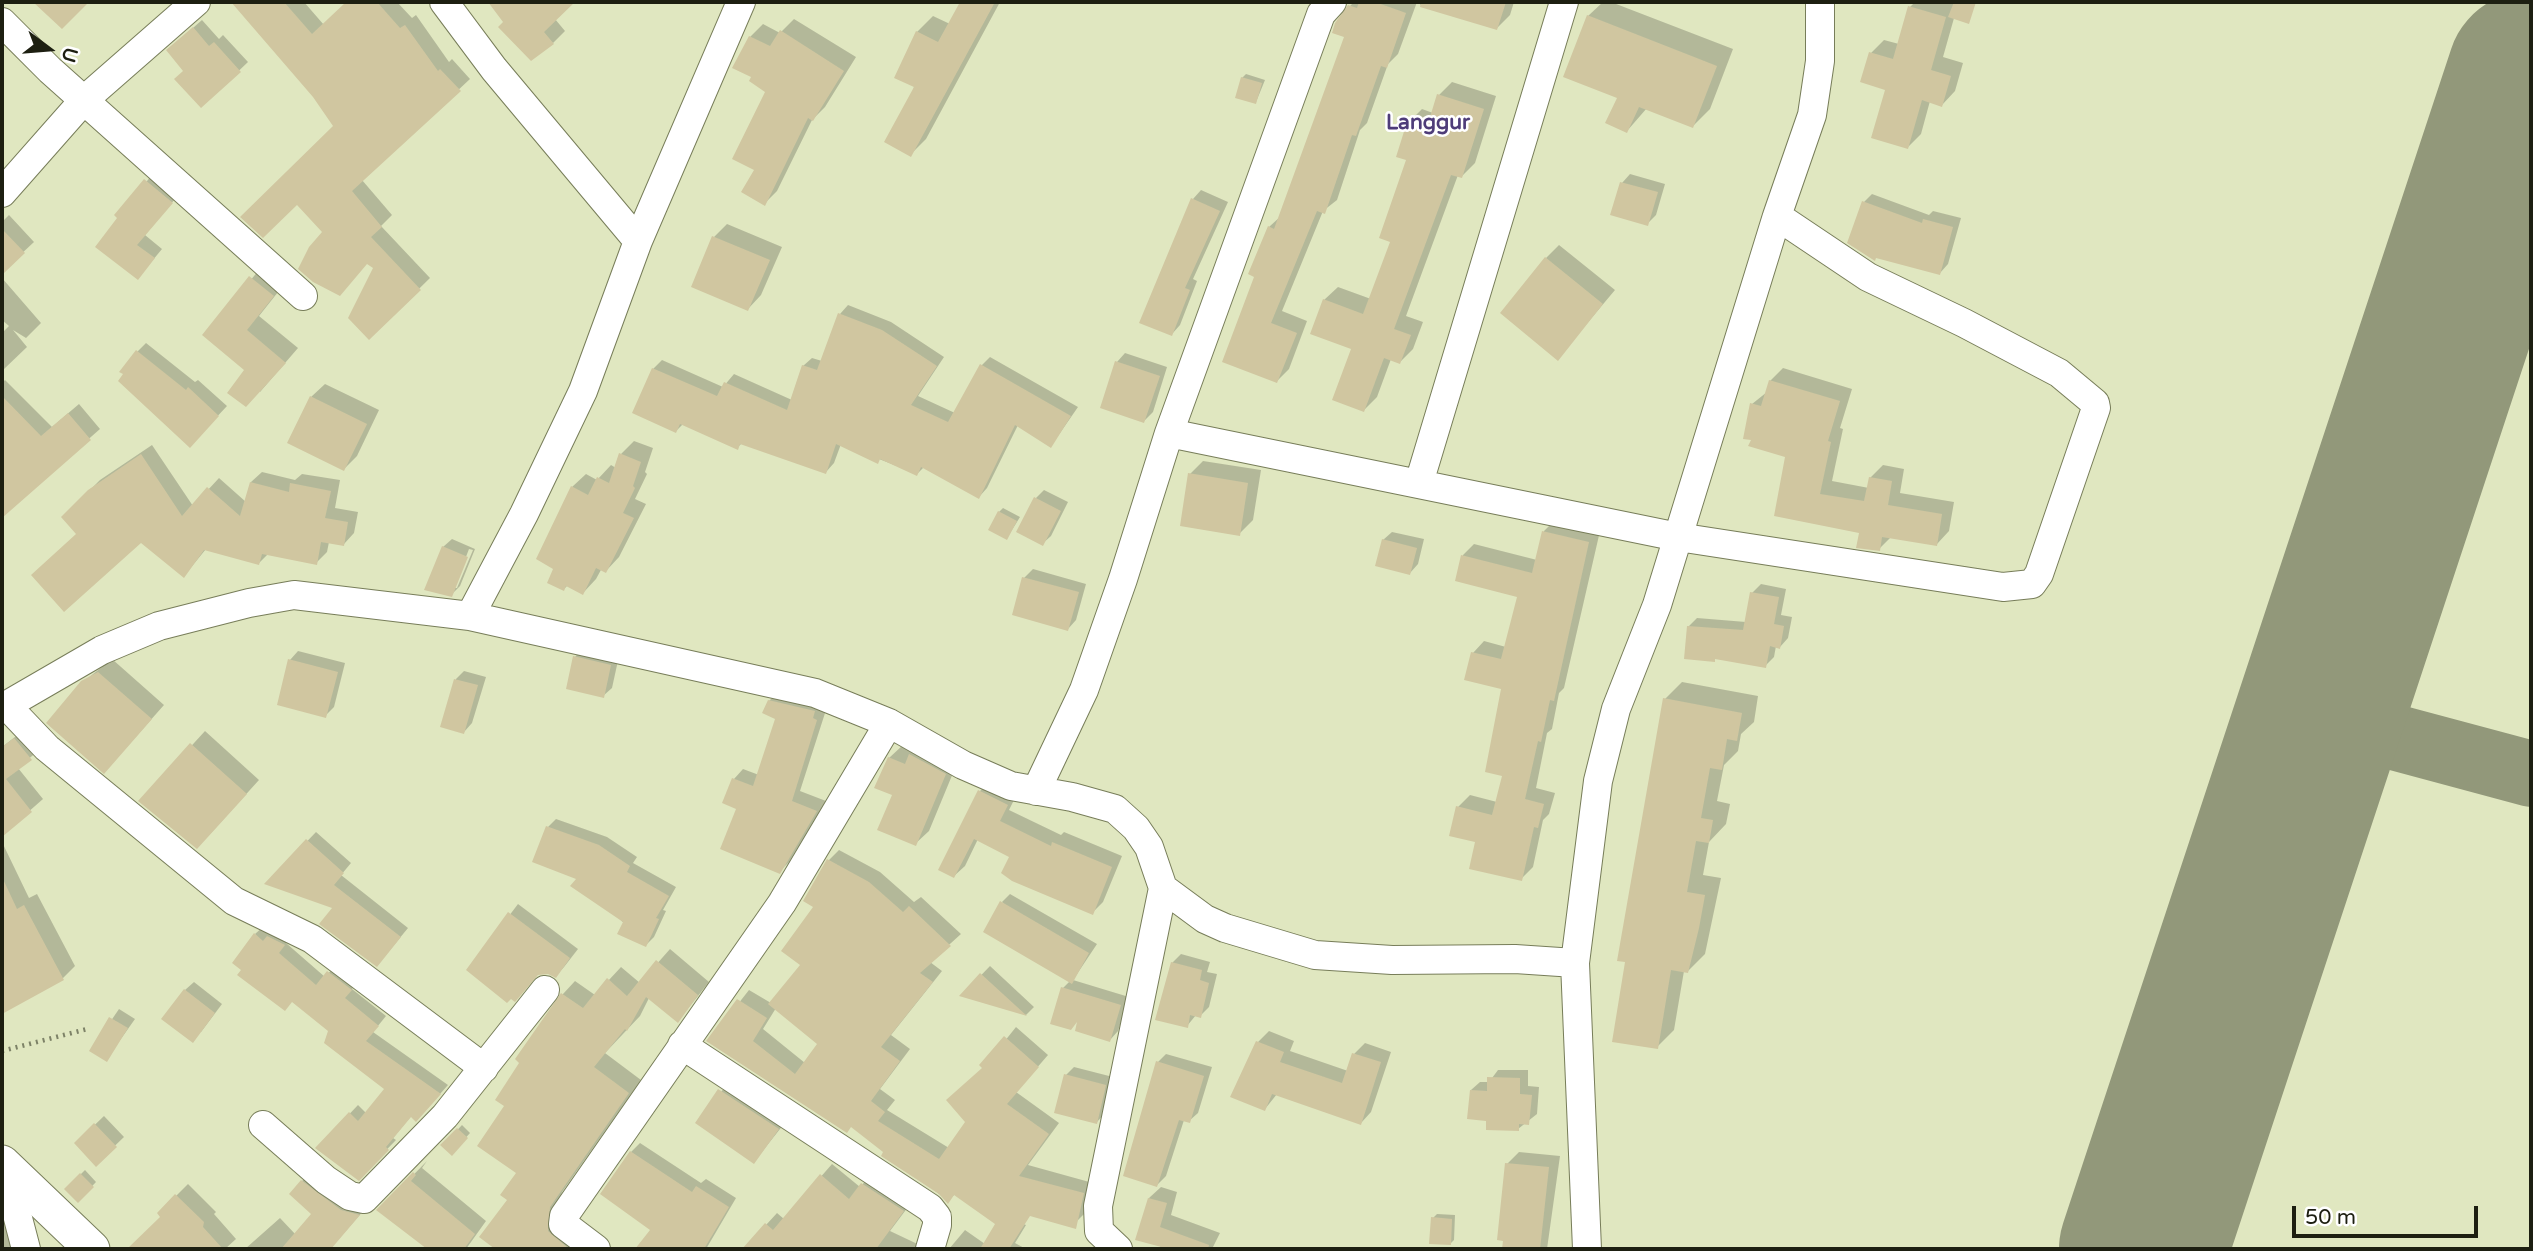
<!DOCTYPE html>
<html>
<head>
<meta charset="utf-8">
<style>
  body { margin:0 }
  #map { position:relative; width:2533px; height:1251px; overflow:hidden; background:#e0e7c0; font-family:"Varela Round",sans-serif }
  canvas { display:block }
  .frame { position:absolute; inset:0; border:4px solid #1d1f11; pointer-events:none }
  .north { position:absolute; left:14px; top:14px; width:70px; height:70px; -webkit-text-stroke:5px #fff; paint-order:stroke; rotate:106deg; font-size:19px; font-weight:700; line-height:28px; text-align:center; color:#1d1f11 }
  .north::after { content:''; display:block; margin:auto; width:24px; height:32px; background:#1d1f11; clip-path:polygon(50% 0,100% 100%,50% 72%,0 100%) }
  .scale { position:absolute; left:2292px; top:1206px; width:186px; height:32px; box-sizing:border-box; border:4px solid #1d1f11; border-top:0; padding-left:9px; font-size:21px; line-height:24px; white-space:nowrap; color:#1d1f11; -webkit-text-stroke:5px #fff; paint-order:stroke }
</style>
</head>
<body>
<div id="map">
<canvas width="2533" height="1251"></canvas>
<div class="frame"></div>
<div class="north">U</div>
<div class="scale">50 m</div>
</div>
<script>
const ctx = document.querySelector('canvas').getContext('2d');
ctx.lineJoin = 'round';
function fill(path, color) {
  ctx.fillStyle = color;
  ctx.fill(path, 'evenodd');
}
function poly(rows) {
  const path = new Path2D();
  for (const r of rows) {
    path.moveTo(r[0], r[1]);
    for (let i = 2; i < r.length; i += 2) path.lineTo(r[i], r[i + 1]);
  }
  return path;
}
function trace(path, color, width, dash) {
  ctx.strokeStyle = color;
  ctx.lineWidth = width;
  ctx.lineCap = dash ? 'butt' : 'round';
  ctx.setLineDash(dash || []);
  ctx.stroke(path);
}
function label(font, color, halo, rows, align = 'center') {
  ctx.font = font + ' "Varela Round",sans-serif';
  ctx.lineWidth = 5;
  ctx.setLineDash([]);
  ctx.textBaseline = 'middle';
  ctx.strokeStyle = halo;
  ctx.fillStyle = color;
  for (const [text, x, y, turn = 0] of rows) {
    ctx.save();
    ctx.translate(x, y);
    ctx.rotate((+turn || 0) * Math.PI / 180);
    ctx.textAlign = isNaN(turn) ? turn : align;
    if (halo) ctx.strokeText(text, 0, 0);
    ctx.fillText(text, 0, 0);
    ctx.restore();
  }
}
fill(poly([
  [244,2,304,2,324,25,345,4,343,2,397,2,412,18,416,15,449,62,452,59,470,79,362,180,392,215,381,226,430,278,369,338,375,267,324,232,335,126],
  [490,2,573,2,555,19,565,31,553,43,506,22],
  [962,2,1000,2,926,139,910,155,917,32,933,16,950,24],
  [1354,2,1417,2,1398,54,1388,64,1367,123,1360,130,1337,200,1323,211,1282,311,1307,321,1289,369,1277,381,1257,276,1269,227,1281,216,1346,36,1350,6],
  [1421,2,1514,2,1510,15,1497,28,1420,5],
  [1603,2,1611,2,1733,49,1710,109,1693,126,1647,108,1627,131,1619,97,1588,16],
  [1915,2,1958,4,1943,57,1963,63,1955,91,1942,105,1930,101,1921,134,1908,147,1871,53,1884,40,1899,44,1910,7],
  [794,19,856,57,825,107,812,120,777,191,764,204,756,169,768,91,754,77,735,67,750,37,763,24,780,33],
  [202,20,219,39,223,35,248,62,202,106,185,70,177,42],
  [1246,74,1265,80,1256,102,1242,78],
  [1452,82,1496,96,1475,163,1462,176,1458,175,1406,316,1423,322,1413,349,1400,362,1391,359,1377,397,1364,410,1353,347,1324,300,1338,287,1371,299,1392,241,1409,159,1409,122,1422,109,1433,113,1439,95],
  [154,172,180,193,145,235,162,249,138,278,97,246],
  [1630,174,1665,184,1656,215,1647,224,1622,183],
  [1201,190,1228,202,1193,279,1197,281,1180,325,1172,334,1193,199],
  [1872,194,1929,215,1933,211,1961,218,1948,264,1940,273,1864,202],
  [9,215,34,242,2,272,2,222],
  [727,224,782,247,761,295,748,309,714,237],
  [1559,245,1615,290,1558,358,1546,258],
  [264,264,286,282,259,316,298,348,260,392,246,370,205,335],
  [2,278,41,323,26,338,13,330,27,347,3,370,2,333,9,326,2,320],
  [848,305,891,322,944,357,918,396,955,413,982,365,990,357,1078,407,1051,446,1018,425,987,488,979,497,924,467,917,474,841,444,834,463,826,472,742,443,737,448,683,424,676,431,653,369,662,360,723,387,734,374,792,400,803,366,812,358,822,361,840,314],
  [146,343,195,382,198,380,227,406,198,437,137,352],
  [1125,353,1167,367,1153,412,1144,421,1117,362],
  [1783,368,1852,389,1840,428,1843,429,1832,481,1869,488,1870,478,1883,465,1904,469,1900,493,1954,502,1949,531,1937,544,1892,536,1879,549,1861,531,1776,514,1787,456,1753,439,1752,404,1767,392,1770,381],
  [5,380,52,427,79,404,100,429,2,515,2,383],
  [325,384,379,410,357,456,344,469,311,397],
  [634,441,653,448,645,472,647,474,635,499,646,504,619,557,606,571,602,568,596,579,583,593,568,585,564,589,555,568,572,487,586,474,597,480,611,465,616,468,621,454],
  [152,445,193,506,219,478,246,502,251,482,262,472,295,480,302,474,340,480,335,508,358,512,354,533,344,544,329,542,327,552,316,563,268,554,259,563,206,549,184,576,141,540,78,534,63,517,100,480],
  [1203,461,1261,470,1253,520,1239,534,1190,474],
  [1044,490,1068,502,1051,536,1042,544,1036,498],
  [1003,508,1020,517,1007,538,999,512],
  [1555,520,1600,531,1564,688,1559,693,1552,729,1547,733,1536,788,1555,793,1549,814,1543,820,1533,867,1521,879,1478,841,1458,807,1470,795,1497,802,1504,774,1503,687,1473,653,1484,641,1506,647,1520,596,1457,580,1463,555,1474,544,1537,560,1544,531],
  [1392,532,1424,539,1418,564,1410,573,1383,540],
  [452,539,475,549,460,586,451,595,443,547],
  [469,549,473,550,457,588,454,588],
  [1033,569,1086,584,1076,620,1068,629,1024,578],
  [1761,584,1786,589,1781,615,1792,617,1788,638,1780,647,1776,646,1774,657,1765,666,1717,657,1714,660,1688,627,1697,618,1746,622,1752,593],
  [583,648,619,656,612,688,603,696,575,657],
  [298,651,345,663,334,707,325,716,290,660],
  [112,659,164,705,117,758,83,682],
  [464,671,486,677,472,723,464,732,443,726,456,679],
  [1682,682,1758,696,1754,722,1741,734,1738,751,1724,765,1717,801,1730,804,1726,824,1709,842,1703,875,1721,878,1705,954,1688,971,1684,971,1674,1030,1657,1047,1665,699],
  [779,691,826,710,800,791,826,801,789,862,779,872,739,808,734,779,743,769,759,775,777,718,769,701],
  [24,730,39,750,18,768,43,799,2,835,2,775,6,771,2,765,2,747],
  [205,731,259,780,210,834,141,801],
  [903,745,958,761,929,831,915,844,894,794,889,758],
  [991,780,1017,794,1009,810,1061,835,1064,832,1122,856,1103,902,1092,913,1011,856,978,839,965,866,954,876,980,791],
  [556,819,607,837,637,857,633,863,676,887,663,910,666,911,654,937,646,945,578,878,548,827],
  [316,832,351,863,341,875,408,928,385,956,335,907,267,883],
  [2,842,29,898,37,894,75,966,63,978,2,1012],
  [839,850,880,872,914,902,921,897,961,934,930,962,942,971,891,1035,910,1049,880,1089,895,1100,887,1110,949,1148,968,1122,984,1067,1016,1027,1048,1055,1016,1092,1059,1123,1028,1165,1093,1183,1088,1210,1077,1221,1017,1204,1010,1219,1026,1225,1015,1243,1026,1249,949,1249,965,1230,985,1244,998,1225,955,1194,948,1201,852,1126,709,1041,749,990,771,1003,802,964,829,860],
  [776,1008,819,1044,805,1063,763,1029],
  [1010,894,1097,944,1073,980,1129,997,1118,1031,1110,1040,1080,1018,1063,988,1070,981,1002,902],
  [518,904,578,949,564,967,556,976,548,972,468,970],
  [264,926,292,936,286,943,325,977,337,964,359,980,352,989,386,1016,373,1032,448,1085,425,1111,412,1115,393,1138,396,1140,358,1179,317,1148,358,1105,366,1113,386,1088,330,1031,255,934],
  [670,949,709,982,678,1021,649,998,640,1016,605,1053,641,1080,562,1192,558,1209,598,1249,498,1249,482,1237,509,1200,519,1172,507,1105,522,1063,517,1059,563,994,575,981,595,995,621,967,640,983],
  [1181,954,1210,962,1207,972,1217,974,1209,1007,1200,1016,1196,1015,1187,1026,1172,963],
  [990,966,1034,1007,1026,1015,962,995],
  [194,982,222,1004,201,1032,185,990],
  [119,1009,135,1019,106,1060,91,1050],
  [1269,1031,1294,1041,1290,1051,1348,1071,1354,1054,1365,1043,1391,1052,1371,1112,1361,1123,1277,1094,1265,1109,1258,1042],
  [1166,1054,1212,1067,1198,1113,1189,1121,1184,1120,1166,1176,1157,1185,1158,1062],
  [1074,1067,1113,1077,1105,1113,1097,1122,1066,1075],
  [1498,1070,1528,1070,1528,1086,1539,1087,1537,1114,1518,1129,1488,1119,1471,1090,1480,1082,1489,1082],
  [733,1077,791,1115,754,1162,697,1122],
  [104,1116,124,1137,96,1164,76,1143],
  [462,1125,470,1133,452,1153,443,1145],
  [640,1143,701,1183,706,1179,736,1198,706,1249,639,1247,652,1230,631,1152],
  [1519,1152,1560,1156,1547,1249,1503,1249,1507,1164],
  [427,1161,422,1168,486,1221,466,1249,430,1249,379,1210],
  [832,1164,860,1187,874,1172,914,1199,890,1231,928,1249,744,1249,777,1213,784,1219],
  [315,1169,371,1202,330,1249,245,1249,280,1218,296,1235,313,1214,302,1181],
  [85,1170,96,1182,78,1201,66,1189],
  [188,1184,216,1212,214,1214,236,1239,225,1249,129,1249,163,1217,159,1213],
  [1161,1187,1177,1192,1171,1215,1220,1233,1212,1249,1161,1249,1149,1198],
  [2,1202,22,1249,2,1249],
  [1437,1214,1455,1215,1454,1240,1450,1244,1433,1218]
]), '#0003');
trace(poly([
  [2319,717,2531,774]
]), '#92987a', 66);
trace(poly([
  [2143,1249,2531,75]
]), '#92987a', 168);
fill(poly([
  [33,2,89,2,62,29],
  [231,2,284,2,312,34,346,2,377,2,400,28,405,25,438,71,440,69,461,91,352,191,382,227,371,237,421,290,369,340,348,318,373,268,367,264,340,296,313,282,298,269,309,247,322,232,297,205,263,238,240,217,333,126,313,97],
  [488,2,575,2,544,32,554,44,531,61,498,27,503,22],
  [960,2,995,2,911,157,884,142,914,87,894,78,916,31,938,42],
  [1359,2,1375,2,1406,13,1387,68,1381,66,1356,136,1352,135,1325,214,1317,211,1271,323,1297,333,1277,383,1222,362,1254,277,1248,274,1268,226,1274,229,1344,37,1332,33,1335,23,1348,5,1357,8],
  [1421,2,1506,2,1497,30,1420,7],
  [1954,2,1976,2,1969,24,1948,17],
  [1908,6,1946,17,1931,70,1951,76,1942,107,1922,100,1908,149,1871,138,1885,90,1860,82,1869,52,1893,59],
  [1587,15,1717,66,1693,128,1639,107,1627,133,1605,123,1617,98,1563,77],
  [193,27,209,46,214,42,241,72,201,108,174,79,183,71,166,50],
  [780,30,844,71,813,121,808,118,765,206,741,192,754,170,732,159,765,92,749,81,751,77,732,68,749,36,770,46],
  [1241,77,1262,83,1256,104,1235,98],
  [1437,94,1484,109,1462,178,1451,175,1394,329,1411,335,1400,364,1384,358,1364,412,1332,400,1351,349,1310,334,1323,299,1363,314,1390,242,1379,238,1406,160,1396,157,1407,122,1427,127],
  [144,179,173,203,137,245,155,258,138,280,95,247,117,218,114,215],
  [1620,182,1658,192,1648,226,1610,215],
  [1191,198,1220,211,1185,288,1190,290,1172,336,1139,323],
  [1862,201,1922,223,1923,219,1953,227,1940,275,1876,258,1875,261,1847,243],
  [2,229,25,253,2,275],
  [712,236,770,260,748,311,691,287],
  [1545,257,1603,304,1558,361,1500,313],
  [249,276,274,296,247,330,286,363,246,407,227,393,244,370,202,335],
  [838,313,882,330,937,366,911,405,948,422,980,364,1071,416,1051,448,1015,425,979,499,921,467,917,476,880,459,878,464,836,444,826,474,740,444,738,450,680,424,676,433,632,413,652,368,717,396,724,382,787,410,802,365,817,370],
  [136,350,186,390,188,387,219,416,190,448,118,381,123,374,119,372],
  [1115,361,1160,376,1144,423,1100,408],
  [1769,380,1840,401,1828,441,1831,442,1820,494,1864,501,1869,477,1892,481,1888,505,1942,514,1937,546,1882,537,1880,551,1856,548,1859,533,1774,516,1785,457,1748,446,1751,440,1743,439,1750,403,1761,406],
  [2,396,41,436,68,413,91,440,2,518],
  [310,396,367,424,344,471,287,443],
  [619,453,641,462,633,486,635,488,623,513,634,518,606,573,596,568,583,595,566,586,564,591,547,583,553,569,536,559,571,486,588,495,597,477,609,483],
  [141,454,182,516,207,487,240,516,250,482,289,492,290,483,331,491,325,518,348,522,344,546,321,542,317,565,262,554,259,565,204,550,184,578,141,543,64,612,31,575,76,534,61,517,88,490],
  [1188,473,1248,483,1240,536,1180,526],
  [1034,497,1061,511,1043,546,1016,532],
  [998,511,1017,521,1007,540,988,530],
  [1542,531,1589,542,1554,701,1550,700,1541,742,1538,741,1525,799,1544,804,1538,828,1534,827,1522,881,1469,869,1475,842,1449,836,1456,806,1492,815,1502,776,1485,772,1501,689,1464,680,1471,652,1501,659,1517,597,1455,581,1461,555,1532,573],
  [1382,539,1417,548,1410,575,1375,566],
  [442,546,468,557,452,597,424,590],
  [1022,577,1079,592,1068,631,1012,615],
  [1750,592,1779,597,1774,624,1784,626,1780,649,1770,646,1766,668,1715,659,1715,662,1684,659,1687,626,1743,630],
  [573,656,611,665,604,698,566,689],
  [288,659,338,672,326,718,277,705],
  [98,672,152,719,104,774,46,723,81,681],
  [454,679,478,685,464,734,440,727],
  [1663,698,1742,713,1737,741,1727,739,1722,770,1710,768,1701,818,1713,820,1709,843,1696,841,1687,892,1705,895,1699,928,1688,973,1671,970,1658,1049,1612,1042,1625,962,1617,961],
  [768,700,815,711,813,718,817,720,792,801,817,811,780,874,720,849,736,809,722,803,732,778,753,786,775,719,762,713],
  [14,738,32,760,6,779,32,812,2,837,2,747],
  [190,743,247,794,197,849,138,801],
  [909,754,946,774,916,846,877,830,892,795,874,788,888,757,905,764],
  [978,790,1008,805,1000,821,1051,846,1052,842,1112,867,1093,915,1012,881,1001,873,1009,857,974,839,954,878,938,870],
  [546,826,599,845,630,866,627,872,669,896,656,918,659,919,646,947,617,934,623,922,570,886,576,879,532,862],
  [306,839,344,873,334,885,401,937,377,967,319,924,332,908,264,884],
  [827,859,869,882,903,912,909,906,951,946,920,973,933,982,881,1047,900,1061,871,1101,885,1112,878,1121,939,1159,965,1122,946,1100,982,1068,979,1065,1004,1036,1039,1067,1007,1104,1049,1134,1019,1176,1084,1193,1076,1229,1030,1216,1009,1249,980,1249,995,1224,954,1195,948,1204,939,1194,881,1156,883,1152,851,1127,847,1133,706,1041,737,999,767,1018,753,1041,795,1074,817,1044,768,1004,800,965,781,951,813,907,803,901],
  [2,877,17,909,24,905,64,980,2,1014],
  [1000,901,1089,953,1072,984,983,932],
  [508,912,570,958,556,978,548,974,538,975,515,1002,511,999,507,1003,466,970],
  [254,933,263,941,267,936,285,945,279,953,316,985,327,971,352,990,345,998,379,1026,366,1041,441,1094,416,1122,411,1117,386,1147,389,1150,359,1181,315,1148,349,1112,358,1121,384,1089,324,1043,328,1031,292,1002,285,1011,237,975,241,970,232,963],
  [656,960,698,995,678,1023,646,997,627,1031,625,1029,594,1067,629,1093,550,1207,548,1231,569,1249,495,1249,479,1237,507,1200,500,1195,516,1173,477,1146,504,1106,495,1100,519,1063,515,1059,561,993,583,1008,607,978,627,996],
  [1171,962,1202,970,1200,980,1209,983,1201,1018,1190,1015,1188,1028,1155,1020],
  [980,973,1027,1016,959,996],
  [1061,987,1121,1005,1110,1042,1075,1031,1077,1022,1071,1030,1050,1024],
  [184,989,215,1013,193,1043,161,1019],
  [109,1017,128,1028,107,1062,89,1051],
  [1256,1041,1284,1052,1280,1062,1342,1083,1352,1053,1381,1062,1361,1125,1272,1094,1265,1111,1230,1097],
  [1156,1061,1204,1076,1190,1123,1179,1120,1157,1187,1123,1176],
  [1064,1074,1106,1085,1097,1124,1054,1113],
  [1487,1077,1520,1078,1520,1094,1532,1095,1529,1125,1519,1124,1519,1131,1486,1130,1486,1121,1467,1119,1470,1090,1487,1091],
  [718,1089,779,1129,754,1164,695,1123],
  [94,1123,117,1147,96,1167,74,1143],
  [457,1128,468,1138,452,1156,440,1145],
  [630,1151,692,1192,696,1186,729,1207,704,1249,635,1249,650,1230,600,1194],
  [1505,1163,1549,1167,1540,1249,1502,1249,1503,1241,1497,1240],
  [413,1172,416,1175,411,1181,475,1234,464,1249,427,1249,376,1210],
  [80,1173,94,1187,78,1203,64,1189],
  [820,1174,849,1199,861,1183,904,1211,876,1249,742,1249,765,1223,773,1230],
  [301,1180,341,1210,360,1215,331,1249,281,1249,311,1214,289,1194],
  [175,1194,204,1222,203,1227,223,1249,127,1249,160,1217,157,1213],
  [1148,1198,1167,1203,1160,1227,1209,1245,1208,1249,1169,1249,1135,1240],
  [1431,1217,1452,1219,1451,1245,1429,1244]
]), '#d0c6a0');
const minor = poly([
  [444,2,494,69,638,241],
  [2,22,50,70,303,296],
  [2,193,84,100,196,2],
  [1169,433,1321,14,1332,2],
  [1419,483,1564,2],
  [470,616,815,693,889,723,963,765,1011,786,1072,797,1115,809,1136,828,1149,847,1163,888,1205,919,1225,928,1315,955,1392,960,1515,959,1575,963],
  [6,705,47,748,234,901,312,939,484,1068],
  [2,708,102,650,159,626,249,603,294,595,470,616,524,514,583,391,638,241,741,2],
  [1036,791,1084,690,1123,579,1169,433,1678,537,2003,587,2032,584,2039,574,2096,408,2095,403,2059,373,1964,323,1868,277,1777,216],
  [682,1045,930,1208,937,1217,937,1225,930,1249],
  [263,1125,326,1180,350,1196,364,1199,445,1116,545,990],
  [5,1168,26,1249],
  [596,1249,563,1224,564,1216,782,903,889,723],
  [1118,1249,1099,1231,1098,1206,1163,888],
  [1587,1249,1575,963,1598,781,1616,709,1657,605,1777,216,1812,115,1820,61,1820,2]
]);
const tertiary = poly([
  [2,1163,92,1249]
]);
trace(minor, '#777d59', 30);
trace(tertiary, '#777d59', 37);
trace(poly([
  [2,1051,87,1029]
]), '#7d8267', 4.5, [2, 5]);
trace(minor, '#fff', 28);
trace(tertiary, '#fff', 35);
label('bold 21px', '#4e3c79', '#fff', [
  ["Langgur",1428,123]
]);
</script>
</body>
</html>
